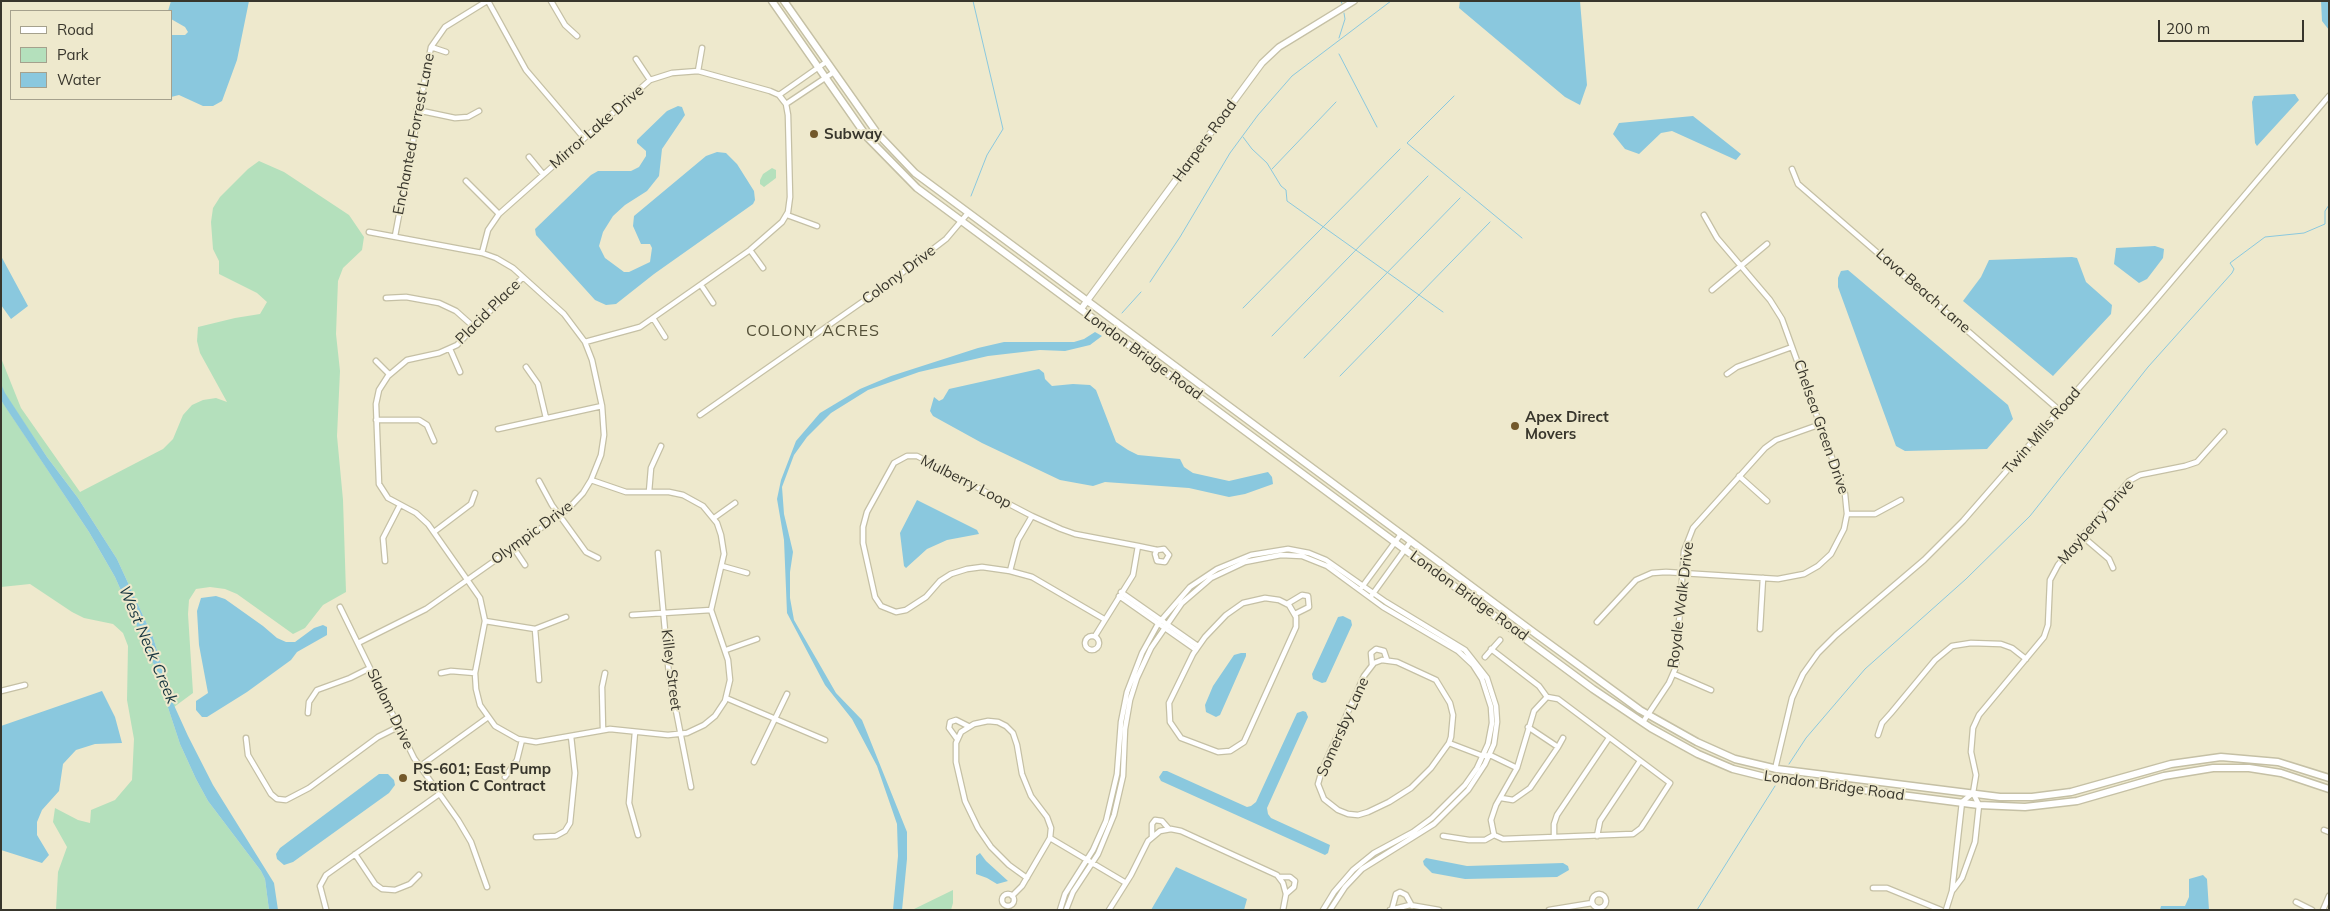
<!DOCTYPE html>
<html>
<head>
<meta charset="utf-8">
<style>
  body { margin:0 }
  #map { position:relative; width:2330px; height:911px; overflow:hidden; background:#eee9cd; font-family:Mulish,sans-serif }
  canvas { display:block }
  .frame { position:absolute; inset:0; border:2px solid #38362c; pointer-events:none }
  .legend { position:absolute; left:10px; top:10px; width:162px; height:90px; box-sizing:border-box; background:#eee9cd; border:1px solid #a5a18d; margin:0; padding:6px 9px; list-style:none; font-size:15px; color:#38362c }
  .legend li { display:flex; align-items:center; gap:10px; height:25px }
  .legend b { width:25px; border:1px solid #a5a18d }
  .scale { position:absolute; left:2158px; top:20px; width:146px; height:22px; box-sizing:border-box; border:2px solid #38362c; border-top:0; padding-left:6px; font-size:15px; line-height:18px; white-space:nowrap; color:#38362c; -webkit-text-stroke:4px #eee9cd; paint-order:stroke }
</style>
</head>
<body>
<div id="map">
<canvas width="2330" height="911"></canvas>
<div class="frame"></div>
<ul class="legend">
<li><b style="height:6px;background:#fff"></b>Road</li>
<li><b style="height:14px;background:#b4e0bc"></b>Park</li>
<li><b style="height:14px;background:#8ac8de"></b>Water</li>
</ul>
<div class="scale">200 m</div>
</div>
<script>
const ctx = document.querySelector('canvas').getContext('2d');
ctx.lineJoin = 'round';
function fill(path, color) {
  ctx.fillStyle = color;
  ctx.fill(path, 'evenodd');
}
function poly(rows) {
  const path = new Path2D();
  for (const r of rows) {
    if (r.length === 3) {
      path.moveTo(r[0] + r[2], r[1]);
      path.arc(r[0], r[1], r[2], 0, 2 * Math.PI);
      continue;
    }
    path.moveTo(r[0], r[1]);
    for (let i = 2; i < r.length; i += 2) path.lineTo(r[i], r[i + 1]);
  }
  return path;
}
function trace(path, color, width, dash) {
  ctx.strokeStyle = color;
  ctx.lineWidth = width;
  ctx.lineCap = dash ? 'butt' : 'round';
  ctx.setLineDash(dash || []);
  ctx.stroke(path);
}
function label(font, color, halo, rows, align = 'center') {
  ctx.font = font + ' Mulish,sans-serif';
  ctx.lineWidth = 4;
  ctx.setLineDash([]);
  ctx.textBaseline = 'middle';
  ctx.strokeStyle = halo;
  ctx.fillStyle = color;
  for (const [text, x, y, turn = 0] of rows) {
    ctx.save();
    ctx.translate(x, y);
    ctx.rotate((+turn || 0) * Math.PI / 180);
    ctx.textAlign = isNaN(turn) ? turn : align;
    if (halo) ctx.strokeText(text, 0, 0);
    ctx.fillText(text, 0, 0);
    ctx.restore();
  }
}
fill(poly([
  [259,161,284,172,349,215,364,237,362,250,343,268,338,281,337,307,336,334,340,371,337,436,343,500,346,592,323,605,305,628,293,634,237,594,225,589,210,587,196,589,189,600,188,614,193,693,174,707,153,637,117,559,78,498,47,457,4,393,1,384,1,358,21,408,80,492,163,449,173,439,183,415,192,405,203,400,216,398,227,402,200,353,197,341,198,327,235,318,260,314,267,302,257,293,219,274,219,261,213,249,211,222,213,208,220,197,248,169],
  [772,168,776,170,776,178,764,187,760,184,760,180,763,174],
  [1,400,89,532,115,577,154,665,180,744,196,779,208,801,261,871,265,879,269,910,56,910,58,872,67,847,53,822,55,808,78,820,90,823,91,810,115,800,132,780,134,739,127,700,128,646,123,633,113,624,84,618,72,612,30,584,1,587],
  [953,890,953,903,951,910,912,910]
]), '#b4e0bc');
fill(poly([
  [171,1,249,1,237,60,222,101,213,106,203,106,179,95,171,97,171,35,185,35,188,32,185,27,171,19,171,11,168,11],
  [1460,1,1580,1,1587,85,1580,105,1565,97,1459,8],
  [2321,1,2329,1,2329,30,2322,21],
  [2295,94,2299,100,2257,146,2255,143,2252,102,2254,96],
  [678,106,682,107,685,115,662,149,659,176,647,191,625,205,613,216,603,232,599,246,605,258,624,272,629,272,650,262,652,248,650,244,641,244,633,226,634,216,706,156,717,152,726,153,737,164,754,191,755,200,753,204,654,274,616,304,606,305,595,300,536,235,535,229,591,175,598,171,631,171,639,167,646,156,646,151,637,143,637,140,667,111],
  [1693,116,1741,154,1736,160,1672,131,1661,133,1639,154,1625,149,1613,134,1619,123],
  [2155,246,2164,249,2163,258,2147,279,2139,283,2114,264,2116,248],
  [1,256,28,306,11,319,1,305],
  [2072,257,2077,258,2086,282,2112,305,2111,314,2053,376,1963,301,1981,277,1989,260],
  [1848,270,2008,405,2013,419,1987,449,1905,451,1896,446,1838,287,1838,278,1841,271],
  [1095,332,1102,336,1090,345,1065,351,1040,350,988,356,919,372,868,390,831,413,807,437,794,455,782,487,784,514,793,552,790,572,790,598,794,620,836,693,862,720,907,832,907,859,902,910,893,910,898,856,897,824,877,766,852,719,825,685,787,613,784,540,777,499,781,480,796,441,820,413,860,389,891,376,978,348,1004,342,1074,342,1084,339],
  [1039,369,1044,373,1045,379,1052,386,1073,384,1090,385,1096,390,1116,442,1128,450,1138,455,1180,459,1184,467,1193,473,1229,481,1268,472,1272,477,1273,484,1245,494,1229,497,1189,488,1105,482,1093,486,1060,480,982,443,933,416,930,411,934,397,939,401,943,399,949,389],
  [1,384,5,393,47,457,78,498,117,559,153,637,173,703,188,736,213,785,274,883,278,910,269,910,265,879,261,871,208,801,196,779,180,744,154,665,115,577,89,532,4,405,1,400],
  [917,500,977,530,979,534,947,540,927,549,906,568,904,566,900,533],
  [216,596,225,599,263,626,277,638,286,642,295,642,314,628,323,625,327,627,327,635,297,652,291,660,247,692,207,717,202,717,196,710,196,701,208,693,199,645,197,611,201,598],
  [1343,616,1351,620,1352,625,1326,682,1322,683,1313,679,1312,674,1338,617],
  [1241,653,1246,653,1246,656,1220,715,1216,717,1206,712,1205,705,1213,686,1234,655],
  [102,691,115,717,122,743,95,744,76,750,63,764,59,791,42,810,37,822,37,835,49,855,42,863,1,850,1,726],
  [1303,711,1306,712,1308,717,1267,808,1268,814,1271,818,1330,845,1328,853,1325,855,1161,781,1159,777,1163,771,1167,771,1247,807,1251,806,1256,802,1297,713],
  [379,774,388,774,394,780,395,785,389,793,293,862,284,865,277,859,276,854,280,848],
  [980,853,986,861,1008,881,997,884,987,878,976,874,976,856],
  [1426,858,1467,866,1563,863,1568,866,1569,870,1557,877,1465,879,1432,873,1424,865,1423,861],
  [1176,867,1247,899,1244,910,1151,910],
  [2203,875,2207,879,2209,910,2160,910,2161,906,2185,906,2189,897,2189,879]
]), '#8ac8de');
trace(poly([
  [1341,1,1343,6],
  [1339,38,1345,19,1344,13],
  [1339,54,1377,127],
  [1454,96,1407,143,1522,238],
  [1243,137,1252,149,1267,163,1281,186,1286,190,1287,201,1443,312],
  [1272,169,1336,102],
  [971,196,987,155,1003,129,973,1],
  [1150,282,1180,237,1230,153,1258,115,1292,76,1391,1],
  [1243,308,1400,149],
  [1122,313,1141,292],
  [1272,336,1428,176],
  [1304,358,1460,198],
  [1340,376,1490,222],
  [1789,764,1806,738,1865,669,1966,579,2030,516,2148,367,2232,273,2234,269,2230,263,2265,237,2304,233,2325,224,2325,211,2329,205],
  [1782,776,1783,774],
  [1697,910,1775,786]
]), '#8ac8de', 1);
const minor = poly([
  [488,1,526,70,584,138],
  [551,1,565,25,577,36],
  [431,47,446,52],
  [636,59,650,80],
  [698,71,702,48],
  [779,95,826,62],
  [786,104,834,72],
  [417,110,455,118,468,117,479,111],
  [529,157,543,174],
  [1792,169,1798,184,2059,410],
  [466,181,499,214],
  [787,215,817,226],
  [395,236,431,47,445,27,487,1],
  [750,250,763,268],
  [482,253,488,230,499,214,650,80,672,73,698,71,770,91,779,95,786,104,788,115,790,197,788,212,782,222,750,250,640,327,585,342],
  [523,277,457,345,439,353,407,360,388,376,379,390,376,404,379,484,388,498,416,513,428,524,480,598,485,621,475,673,476,689,480,705,495,726,518,739,536,742,610,729,668,735,687,733,704,725,715,716,725,701,730,680,728,660,711,610,724,554,721,535,717,523,703,506,683,495,669,492,626,492,591,480],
  [701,285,713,303],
  [1712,290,1767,244],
  [386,298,406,297,439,303,456,311,475,328],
  [653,318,665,337],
  [450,349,460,372],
  [376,361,389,374],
  [526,367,538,384,546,418],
  [1727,374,1737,367,1792,347],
  [700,415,885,286,946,239,968,213],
  [376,420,419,420,427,425,434,441],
  [498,429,602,406],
  [1739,476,1767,501],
  [539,481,552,505,586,552,598,558],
  [649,492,651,468,661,446],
  [1847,514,1875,514,1901,500],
  [714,518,735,503],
  [434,532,471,504,475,493],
  [2082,536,2109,559,2113,568],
  [1138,546,1157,550,1164,549,1169,555,1165,562,1157,561,1155,554,1157,550],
  [513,547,525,565],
  [658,553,669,675,691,787],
  [385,561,383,538,400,505],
  [722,566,747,573],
  [1010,571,1018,540,1032,516],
  [1362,587,1401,534],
  [1121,592,1198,646],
  [1372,595,1411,541],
  [1119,596,1196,650],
  [1265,598,1279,600,1289,605,1296,617,1296,627,1244,742,1230,751,1218,752,1181,738,1170,722,1169,703,1193,654,1205,637,1226,615,1243,603,1265,598],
  [1287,604,1302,595,1308,596,1309,607,1295,614],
  [340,607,414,758,458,820,471,842,487,887],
  [632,615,711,610],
  [485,621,535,629,566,617],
  [1597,622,1636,580,1652,573,1666,572,1778,579,1804,574,1818,566,1831,554,1844,529,1847,514,1845,494,1782,319,1770,300,1717,238,1704,215],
  [535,629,539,680],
  [1760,629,1763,578],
  [1092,643,7],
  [1095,636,1133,575,1138,546,1075,534,1061,529,1032,516,917,456,907,456,894,463,867,512,863,527,863,543,875,597,881,606,896,612,906,610,926,597,940,581,951,574,967,569,982,567,1010,571,1032,577,1104,619],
  [358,643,426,609,568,509,583,493,591,480,601,455,604,435,602,406,592,360,585,342,564,314,513,268,496,258,482,253,369,232],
  [1491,649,1539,686,1547,697],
  [726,650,757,639],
  [1485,657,1500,640],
  [1382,660,1397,662,1436,680,1450,703,1453,715,1451,737,1449,743,1431,768,1411,788,1389,802,1368,812,1358,815,1348,814,1338,810,1324,799,1318,784,1322,770,1364,676,1374,663,1382,660],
  [1372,665,1371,653,1376,649,1384,651,1387,660],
  [441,673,451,671,475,673],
  [1674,674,1711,690],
  [1,691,25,685],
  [1547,697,1558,699,1670,783,1641,828,1633,834,1503,839,1494,835,1491,820,1496,805,1517,768,1534,711,1547,697],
  [726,698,825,740],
  [308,713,309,702,317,690,350,678,370,668],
  [1643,722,1669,683,1676,667,1684,551,1693,528,1765,448,1776,440,1821,424],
  [603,730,602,687,605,673],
  [635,732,629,803,638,835],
  [1878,735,1882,723,1891,713,1935,660,1952,646,1971,643,2001,644,2012,648,2026,659],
  [246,738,248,755,271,794,277,799,286,800,309,788,378,737,398,727],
  [957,739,949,728,950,722,956,720,968,726],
  [1449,743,1483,756,1490,755,1517,768],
  [1558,747,1563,738],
  [754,762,787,694],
  [419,767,487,718],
  [1775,769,1792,698,1803,674,1818,653,1836,635,1924,560,1963,521,2147,310,2329,96],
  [505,777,517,760,522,740],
  [1973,793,1976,775,1971,752,1973,728,1979,715,2044,637,2048,625,2050,580,2058,565,2129,481,2140,475,2185,466,2197,462,2224,432],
  [1501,798,1513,800,1530,788,1558,747,1528,727],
  [2324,830,2329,832],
  [1152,836,1152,824,1155,820,1162,821,1169,829],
  [1443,836,1469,840,1485,840,1494,835],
  [1597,836,1600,821,1640,761],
  [536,837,556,836,565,831,570,823,575,773,571,736],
  [1554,837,1554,824,1557,815,1609,738],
  [355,854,375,884,382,889,395,890,410,884,419,875],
  [1279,877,1290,877,1295,881,1294,887,1286,894],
  [1027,878,1009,865,991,847,978,828,965,801,956,762,956,743,961,732,974,724,988,721,998,722,1006,726,1013,733,1017,745,1022,774,1031,796,1047,817,1051,828,1050,838,1126,883],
  [1873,888,1887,888,1941,910],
  [1953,890,1962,878,1975,842,1979,805,1973,793],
  [1008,900,6],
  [1599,901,7],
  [1012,896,1022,886,1050,838],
  [2296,902,2312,910],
  [326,909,320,886,326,875,438,795],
  [1392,909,1396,894,1400,892,1406,895,1412,906],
  [1060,910,1065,894,1093,850,1106,821,1117,774,1121,722,1127,692,1142,653,1158,624,1190,587,1217,569,1251,555,1288,549,1309,553,1326,560,1386,602,1465,650,1487,678,1496,706,1497,722,1494,744,1485,764,1468,790,1434,824,1362,869,1345,887,1330,910],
  [1066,910,1073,892,1098,854,1114,815,1123,776,1125,729,1130,700,1137,678,1151,648,1182,603,1211,578,1245,562,1281,555,1302,556,1327,566,1383,607,1458,651,1473,665,1482,679,1491,707,1492,723,1488,744,1477,768,1465,785,1432,818,1413,832,1374,853,1353,870,1334,892,1323,910],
  [1109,910,1131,875,1148,841,1160,831,1171,829,1181,831,1277,875,1283,883,1286,894,1283,910],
  [1390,910,1410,905,1439,910],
  [1549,910,1592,903],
  [1946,910,1952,891,1962,802,1973,793],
  [2323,910,2329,896]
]);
const tertiary = poly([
  [1081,309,1262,63,1279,47,1354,1]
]);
const secondary = poly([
  [772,1,867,137,917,188,1593,689,1651,728,1698,754,1733,769,1769,778,1979,805,2025,807,2077,801,2164,776,2213,768,2249,768,2281,773,2329,789],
  [784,1,877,133,915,173,1536,634,1640,710,1697,742,1735,759,1777,769,2000,797,2032,797,2071,792,2171,764,2221,757,2278,762,2329,778]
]);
trace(minor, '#c5c0a5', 7);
trace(tertiary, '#c5c0a5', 8);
trace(secondary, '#c5c0a5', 9);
trace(minor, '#fff', 4.5);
trace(tertiary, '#fff', 5.5);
trace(secondary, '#fff', 6);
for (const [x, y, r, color] of [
  [814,134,5,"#73592b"],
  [1515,426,5,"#73592b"],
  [403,778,5,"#73592b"]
]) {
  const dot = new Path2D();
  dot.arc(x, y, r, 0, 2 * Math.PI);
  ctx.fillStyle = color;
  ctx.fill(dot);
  trace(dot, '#eee9cd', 2);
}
label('15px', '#38362c', '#eee9cd', [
  ["Mirror Lake Drive",597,127,-41],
  ["Enchanted Forrest Lane",414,134,-79],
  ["Harpers Road",1205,141,-54],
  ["Colony Drive",899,275,-37],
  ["Lava Beach Lane",1923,291,41],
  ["Placid Place",488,312,-45],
  ["London Bridge Road",1143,355,36],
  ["Chelsea Green Drive",1821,427,71],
  ["Twin Mills Road",2042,431,-49],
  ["Mulberry Loop",966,482,27],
  ["Mayberry Drive",2096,522,-49],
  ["Olympic Drive",532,533,-36],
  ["London Bridge Road",1469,596,36],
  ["Royale Walk Drive",1681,605,-83],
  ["Killey Street",671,670,83],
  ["Slalom Drive",390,709,64],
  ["Somersby Lane",1343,727,-66],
  ["London Bridge Road",1834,786,8]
]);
label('bold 15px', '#38362c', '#eee9cd', [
  ["Subway",824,134],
  ["Apex Direct",1525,417],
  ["Movers",1525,434],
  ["PS-601; East Pump",413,769],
  ["Station C Contract",413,786]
], 'left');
ctx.letterSpacing = '1px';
label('16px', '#555139', '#eee9cd', [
  ["COLONY ACRES",813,331]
]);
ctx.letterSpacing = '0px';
label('italic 16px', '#17353f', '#eee9cd', [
  ["West Neck Creek",148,645,67]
]);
</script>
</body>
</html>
